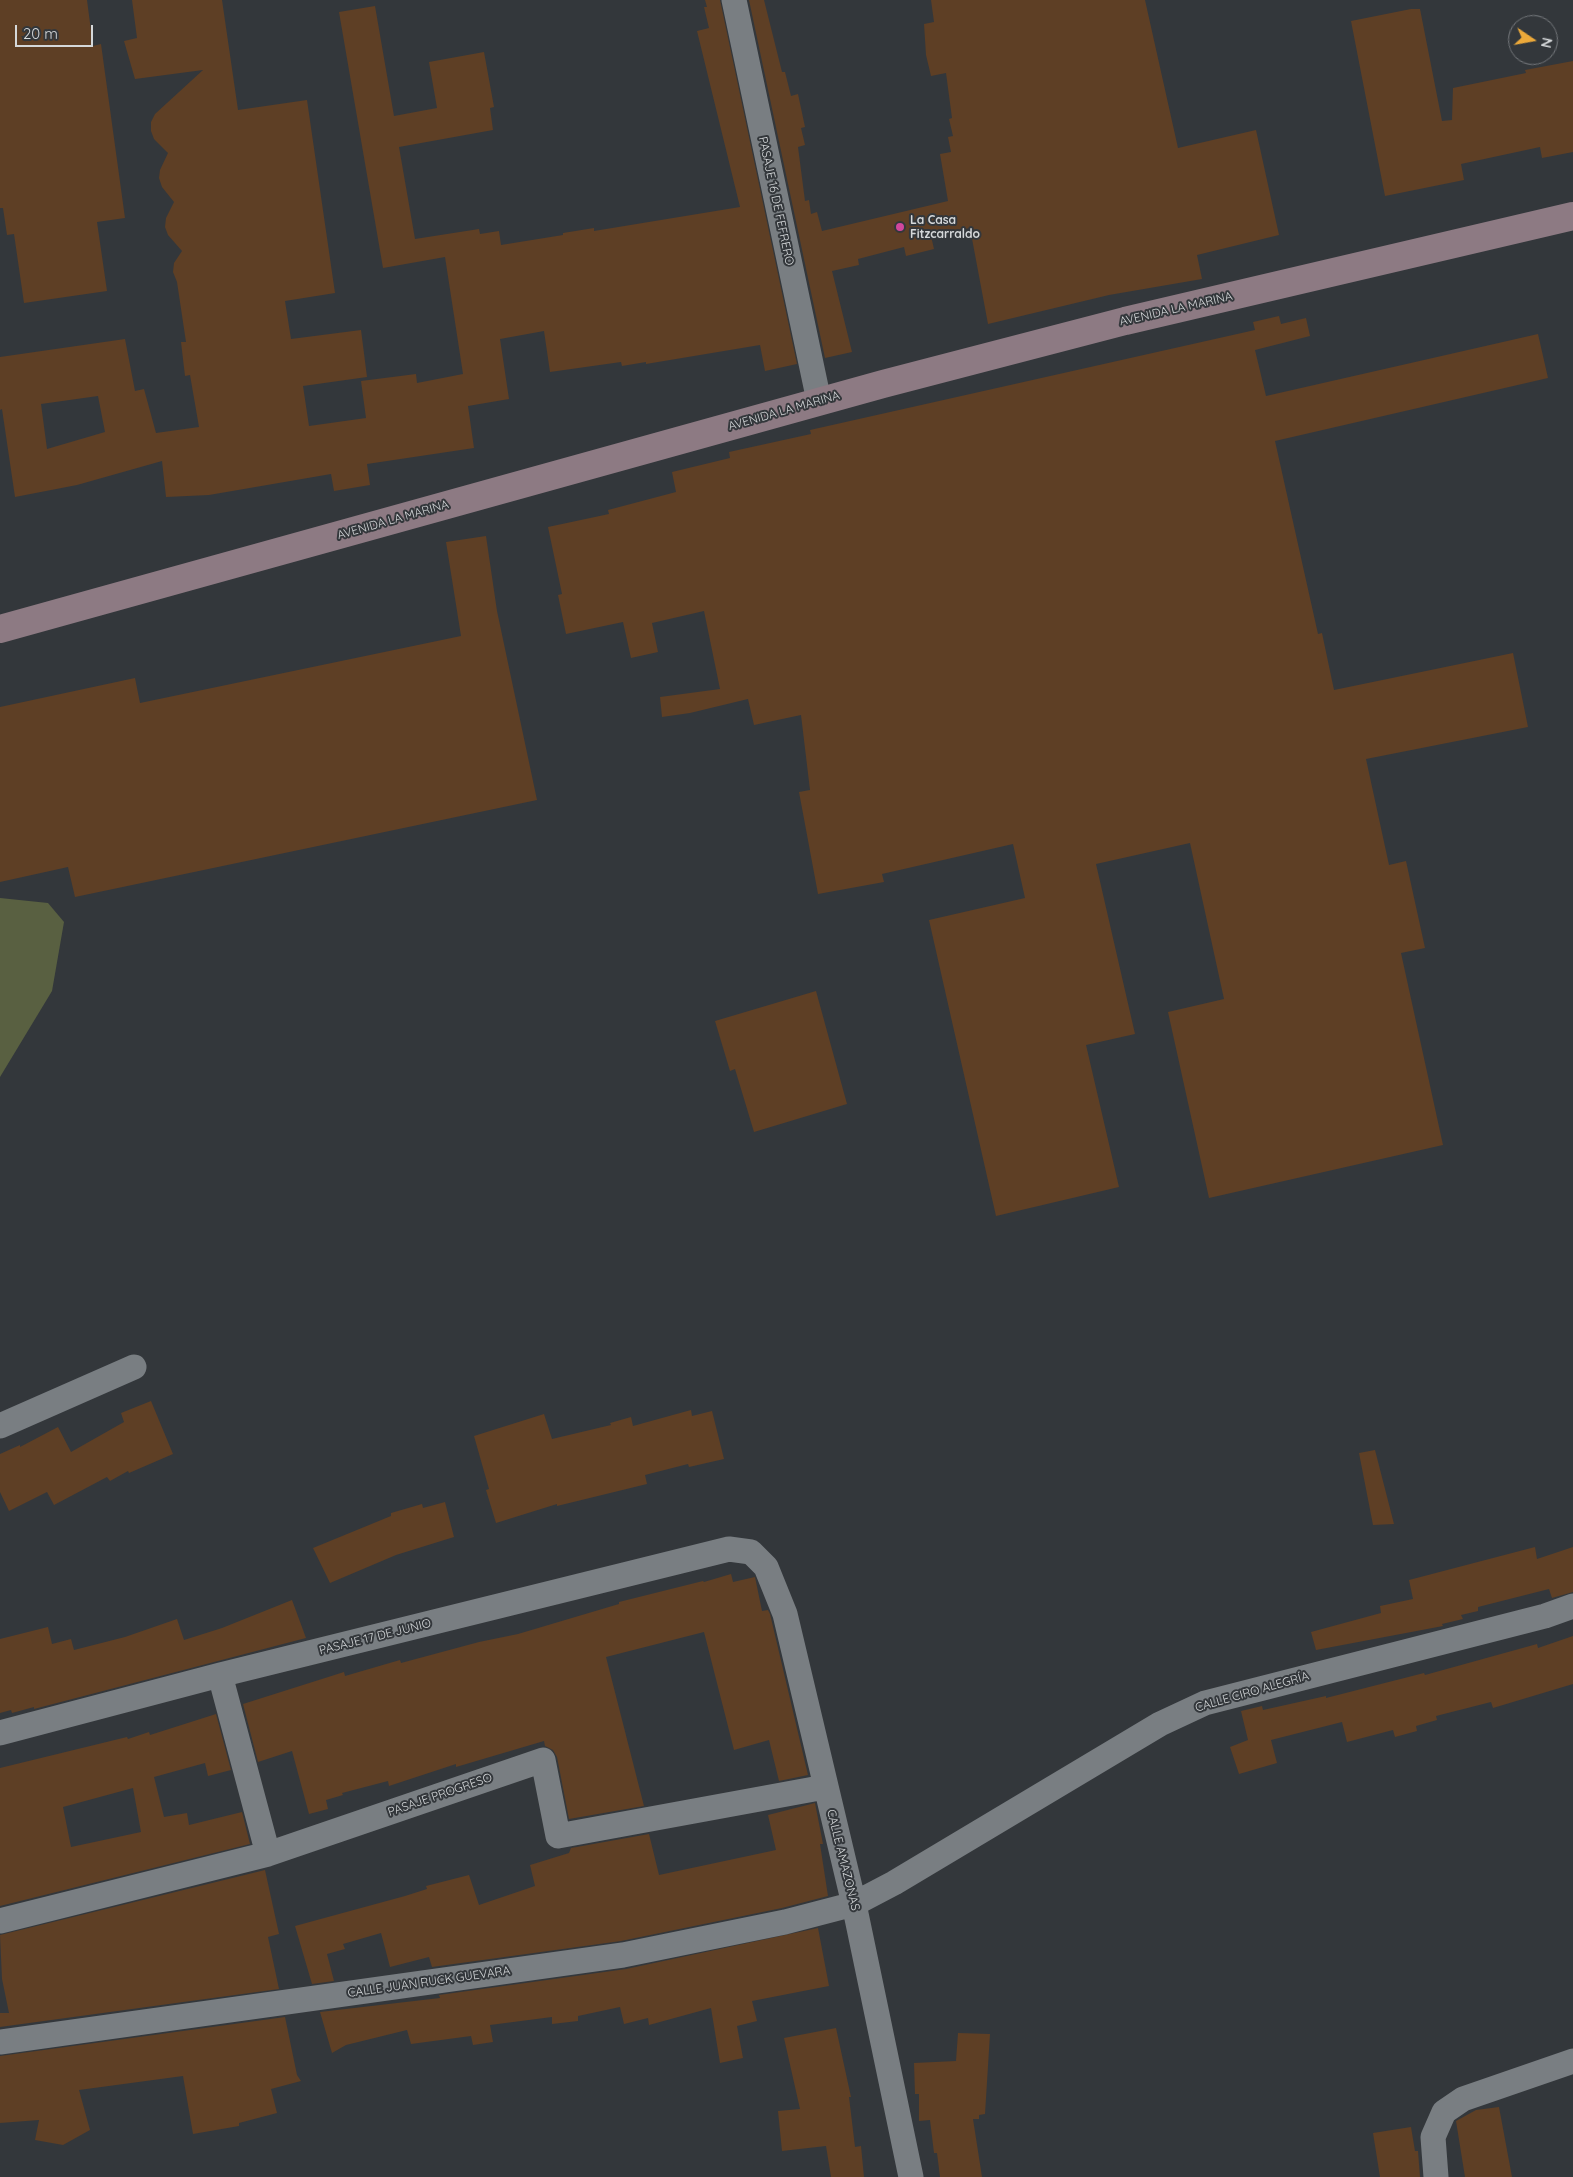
<!DOCTYPE html>
<html>
<head>
<meta charset="utf-8">
<style>
  body { margin:0 }
  #map { position:relative; width:1573px; height:2177px; overflow:hidden; background:#33373b; font-family:Quicksand,sans-serif }
  canvas { display:block }
  .north { position:absolute; left:1508px; top:15px; width:50px; height:50px; box-sizing:border-box; background:#33373b; border:1px solid #74777b; border-radius:50%; rotate:102deg; font-size:14px; font-weight:700; line-height:20px; text-align:center; color:#d5d8da }
  .north::after { content:''; display:block; margin:auto; width:18px; height:22px; background:#eca93a; clip-path:polygon(50% 0,100% 100%,50% 72%,0 100%) }
  .scale { position:absolute; left:15px; top:25px; width:78px; height:22px; box-sizing:border-box; border:2px solid #d5d8da; border-top:0; padding-left:6px; font-size:15px; line-height:18px; white-space:nowrap; color:#d5d8da; -webkit-text-stroke:4px #33373b; paint-order:stroke }
</style>
</head>
<body>
<div id="map">
<canvas width="1573" height="2177"></canvas>
<div class="north">N</div>
<div class="scale">20 m</div>
</div>
<script>
const ctx = document.querySelector('canvas').getContext('2d');
ctx.lineJoin = 'round';
function fill(path, color) {
  ctx.fillStyle = color;
  ctx.fill(path, 'evenodd');
}
function poly(rows) {
  const path = new Path2D();
  for (const r of rows) {
    path.moveTo(r[0], r[1]);
    for (let i = 2; i < r.length; i += 2) path.lineTo(r[i], r[i + 1]);
  }
  return path;
}
function trace(path, color, width, dash) {
  ctx.strokeStyle = color;
  ctx.lineWidth = width;
  ctx.lineCap = dash ? 'butt' : 'round';
  ctx.setLineDash(dash || []);
  ctx.stroke(path);
}
function label(font, color, halo, rows, align = 'center') {
  ctx.font = font + ' Quicksand,sans-serif';
  ctx.lineWidth = 4;
  ctx.setLineDash([]);
  ctx.textBaseline = 'middle';
  ctx.strokeStyle = halo;
  ctx.fillStyle = color;
  for (const [text, x, y, turn = 0] of rows) {
    ctx.save();
    ctx.translate(x, y);
    ctx.rotate((+turn || 0) * Math.PI / 180);
    ctx.textAlign = isNaN(turn) ? turn : align;
    if (halo) ctx.strokeText(text, 0, 0);
    ctx.fillText(text, 0, 0);
    ctx.restore();
  }
}
fill(poly([
  [0,898,48,903,64,922,52,991,0,1077]
]), '#596041');
fill(poly([
  [0,0,87,0,93,46,101,44,125,218,97,222,107,291,24,303,14,234,7,235,3,208,0,208],
  [132,0,222,0,238,110,307,100,335,293,285,301,291,339,361,330,367,377,303,386,309,426,366,418,361,381,416,374,417,383,463,374,445,257,383,268,339,12,375,6,394,116,437,108,429,62,484,52,494,107,490,108,493,130,399,147,415,239,479,229,480,234,499,231,501,245,563,235,563,233,594,228,594,231,740,207,697,31,709,28,704,7,707,7,705,0,720,0,797,364,765,371,760,345,646,364,646,362,622,366,621,362,550,372,544,331,500,339,509,399,468,406,474,448,367,464,370,485,334,491,331,474,209,495,166,497,162,461,77,485,15,497,2,409,0,410,0,357,125,339,135,391,144,389,156,433,199,427,190,375,185,376,181,342,186,342,177,282,173,272,174,263,182,251,168,235,165,227,166,218,174,202,162,187,159,178,160,170,168,153,154,139,151,131,151,122,155,114,203,70,135,79,124,41,137,38],
  [98,396,105,432,47,449,41,404],
  [749,0,764,0,782,72,785,72,791,96,798,94,805,127,801,128,805,145,798,147,805,201,809,200,811,214,817,212,822,231,948,201,940,154,951,152,948,137,953,136,949,119,952,118,946,73,931,76,926,55,924,24,934,22,931,0,1145,0,1178,148,1256,130,1279,235,1197,255,1202,279,1109,295,988,324,970,228,931,236,934,249,906,256,904,247,858,259,859,265,832,271,852,352,825,358],
  [1411,9,1420,9,1442,121,1452,120,1453,88,1526,73,1525,70,1573,61,1573,152,1542,158,1540,147,1461,164,1464,180,1385,196,1351,21],
  [1279,316,1281,324,1306,318,1310,336,1255,350,1266,396,1538,334,1548,378,1275,441,1318,634,1322,633,1334,690,1513,653,1528,727,1366,759,1389,865,1406,861,1425,948,1401,953,1443,1145,1209,1198,1168,1012,1224,999,1190,843,1096,864,1135,1034,1086,1045,1119,1187,996,1216,929,920,1025,898,1013,844,882,874,884,882,818,894,799,792,810,790,801,715,754,725,748,699,690,713,662,717,660,697,720,689,704,611,652,623,658,652,631,658,623,622,566,634,558,595,562,594,548,527,609,514,608,510,676,492,672,472,730,458,729,452,811,434,810,430,1255,330,1253,322],
  [486,536,497,611,537,800,75,897,68,867,0,882,0,707,135,678,140,703,461,636,446,542],
  [816,991,847,1104,754,1132,735,1069,730,1071,715,1021],
  [151,1401,173,1454,129,1473,128,1471,110,1481,107,1477,54,1505,47,1492,9,1511,0,1492,0,1454,20,1445,20,1447,58,1427,71,1452,124,1422,121,1413],
  [691,1410,692,1416,712,1411,724,1459,689,1467,688,1464,645,1475,647,1484,557,1506,557,1504,496,1523,486,1490,489,1489,474,1436,544,1414,552,1439,611,1425,610,1423,631,1417,633,1426],
  [1375,1450,1394,1524,1373,1525,1359,1453],
  [445,1502,454,1537,396,1555,330,1583,313,1548,391,1516,391,1513,422,1504,423,1508],
  [1535,1547,1537,1559,1573,1547,1573,1592,1552,1598,1549,1589,1478,1607,1478,1611,1461,1615,1463,1619,1442,1624,1443,1626,1316,1650,1311,1632,1381,1613,1380,1606,1413,1599,1409,1580],
  [731,1574,733,1582,755,1577,762,1611,768,1610,770,1614,808,1775,779,1781,769,1740,734,1750,704,1632,606,1657,644,1806,569,1819,557,1757,553,1750,545,1746,544,1741,456,1767,456,1764,389,1786,388,1781,342,1793,343,1795,326,1800,328,1809,309,1814,292,1751,258,1762,243,1704,344,1672,345,1676,400,1660,401,1663,479,1642,518,1634,619,1604,619,1602,703,1581,704,1582],
  [292,1600,306,1638,34,1709,34,1707,12,1713,11,1710,0,1713,0,1639,48,1627,52,1644,71,1639,74,1650,125,1637,177,1619,184,1640,222,1628],
  [1573,1636,1573,1684,1493,1708,1491,1702,1436,1716,1437,1720,1416,1726,1417,1731,1395,1737,1393,1730,1347,1742,1342,1722,1271,1740,1277,1763,1239,1774,1230,1747,1248,1740,1241,1711,1262,1706,1263,1710,1326,1696,1326,1698,1424,1673,1425,1675,1537,1644,1538,1648],
  [216,1714,231,1770,208,1776,205,1763,154,1777,164,1817,187,1813,189,1825,242,1812,250,1844,0,1906,0,1768,127,1737,128,1739,149,1732,150,1735],
  [133,1788,141,1832,71,1847,63,1807],
  [815,1803,823,1844,820,1844,828,1896,782,1908,621,1941,432,1967,429,1957,390,1967,381,1933,343,1944,345,1949,327,1954,334,1981,312,1984,295,1926,405,1896,427,1889,426,1886,469,1875,479,1905,535,1886,530,1865,569,1853,571,1848,649,1834,659,1875,776,1850,768,1815],
  [265,1870,279,1934,268,1937,279,1989,0,2027,0,2013,9,2013,2,1979,0,1935],
  [818,1928,829,1986,752,2001,757,2021,737,2026,743,2058,720,2063,711,2008,649,2025,648,2018,624,2024,620,2007,578,2016,578,2021,552,2024,552,2017,490,2025,493,2042,473,2045,471,2036,411,2044,407,2030,346,2045,332,2053,320,2012,440,1998,439,1995,626,1969],
  [285,2017,297,2075,301,2081,271,2089,277,2113,239,2123,239,2126,193,2134,183,2076,79,2090,90,2130,63,2145,35,2140,39,2120,0,2123,0,2056],
  [836,2028,851,2097,849,2097,855,2147,861,2146,864,2177,831,2177,826,2146,782,2151,778,2111,800,2109,784,2038],
  [958,2033,990,2034,985,2114,979,2115,979,2119,973,2119,982,2177,940,2177,937,2153,934,2153,930,2120,919,2121,919,2094,915,2094,914,2063,956,2061],
  [1499,2107,1512,2177,1465,2177,1456,2121,1476,2110],
  [1411,2127,1415,2151,1418,2151,1420,2177,1380,2177,1373,2133]
]), '#5e3f25');
trace(poly([
  [734,0,819,401],
  [0,1426,134,1367],
  [220,1675,268,1854],
  [0,1733,220,1675,729,1549,751,1552,766,1567,785,1614,854,1904,911,2177],
  [0,1921,268,1854,543,1760,558,1836,825,1787],
  [0,2042,623,1955,785,1922,854,1904,894,1883,1160,1724,1205,1703,1545,1616,1573,1606],
  [1436,2177,1433,2137,1444,2112,1463,2099,1573,2061]
]), '#797e82', 25);
trace(poly([
  [0,629,883,384,1125,321,1573,216]
]), '#8d7a83', 28);
for (const [x, y, r, color] of [
  [900,227,5,"#d1479c"]
]) {
  const dot = new Path2D();
  dot.arc(x, y, r, 0, 2 * Math.PI);
  ctx.fillStyle = color;
  ctx.fill(dot);
  trace(dot, '#33373b', 2);
}
label('12px', '#d5d8da', '#33373b', [
  ["PASAJE 16 DE FEFRERO",776,201,78],
  ["AVENIDA LA MARINA",1176,309,-13],
  ["AVENIDA LA MARINA",784,411,-16],
  ["AVENIDA LA MARINA",393,520,-16],
  ["PASAJE 17 DE JUNIO",375,1637,-14],
  ["CALLE CIRO ALEGRÍA",1252,1692,-16],
  ["PASAJE PROGRESO",440,1795,-19],
  ["CALLE AMAZONAS",843,1860,76],
  ["CALLE JUAN RUCK GUEVARA",429,1982,-8]
]);
label('bold 12px', '#d5d8da', '#33373b', [
  ["La Casa",910,220],
  ["Fitzcarraldo",910,234]
], 'left');
</script>
</body>
</html>
